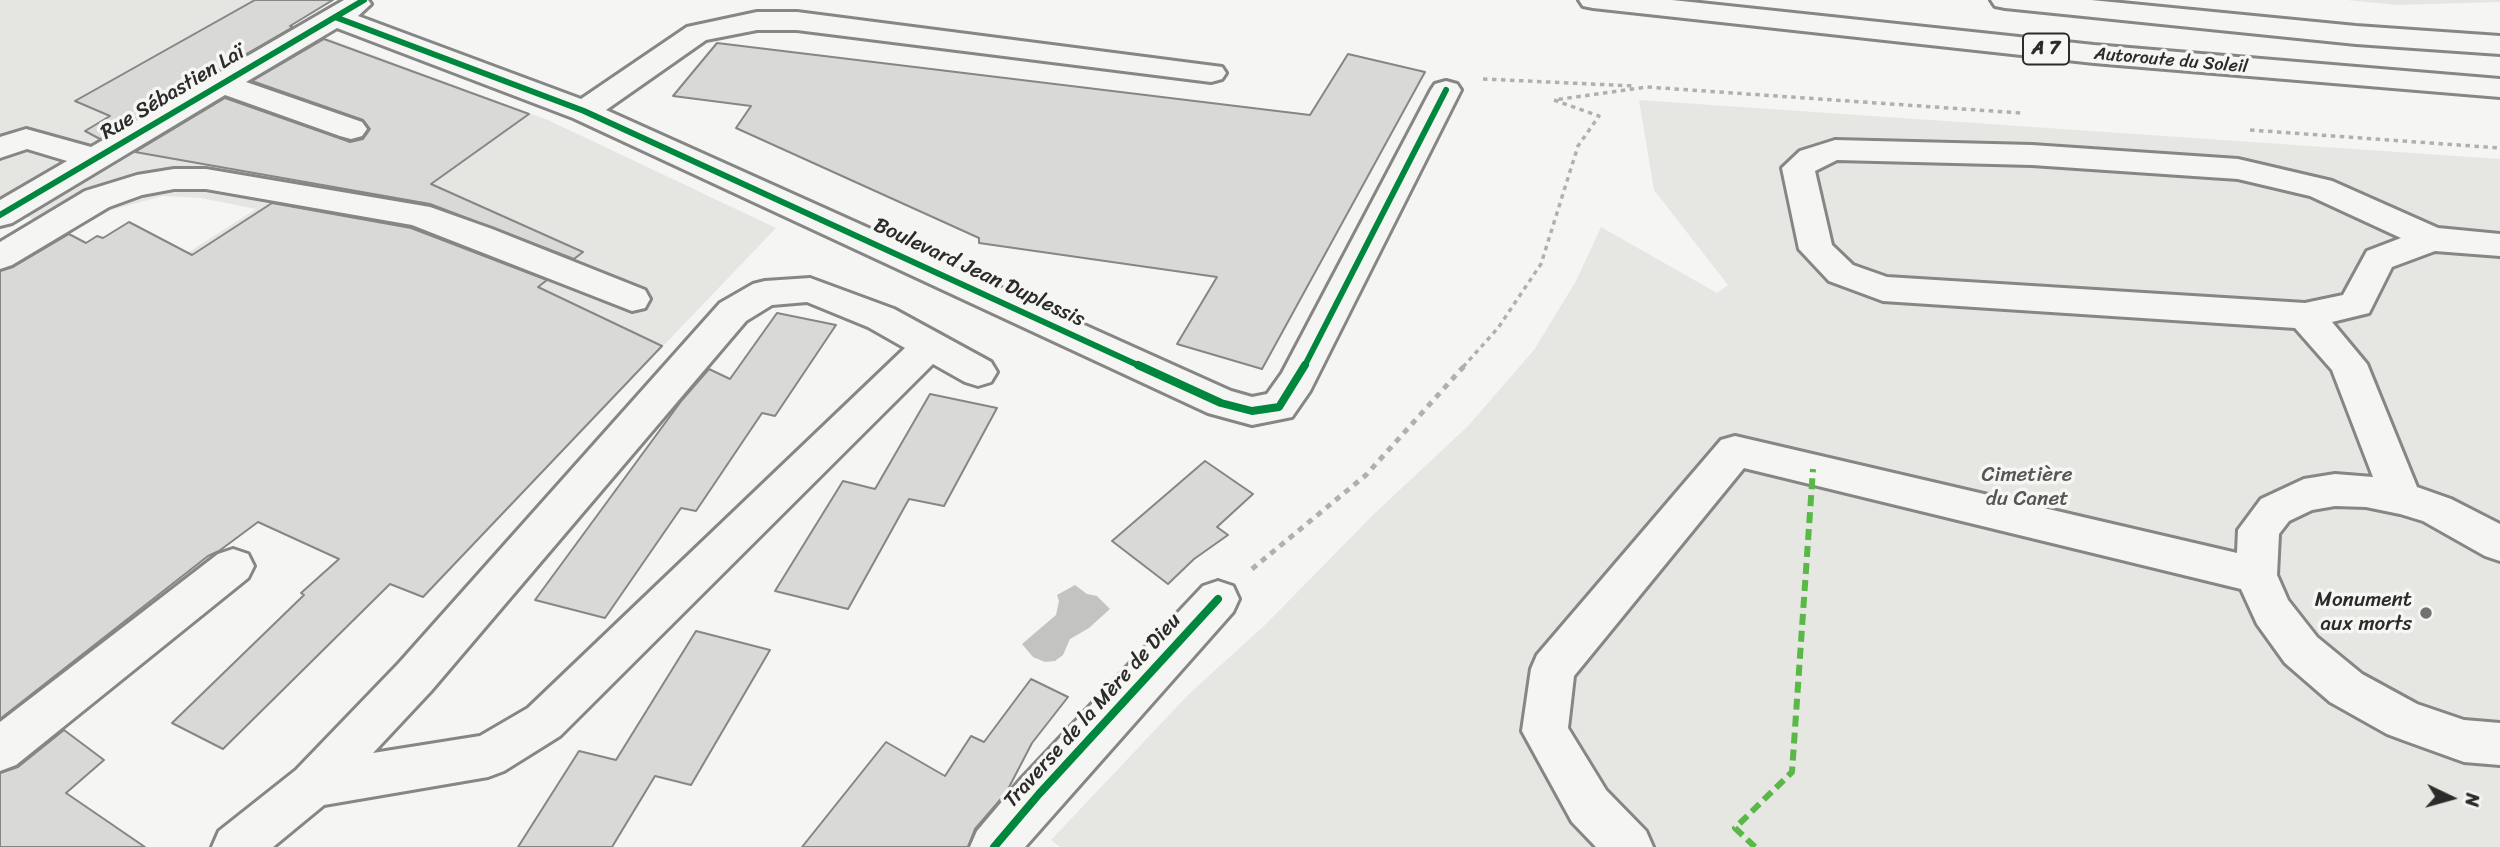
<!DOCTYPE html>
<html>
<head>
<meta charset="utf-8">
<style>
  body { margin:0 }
  #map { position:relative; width:2500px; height:847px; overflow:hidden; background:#f5f5f3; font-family:Sriracha,sans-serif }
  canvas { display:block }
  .north { position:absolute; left:2416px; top:763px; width:70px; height:70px; -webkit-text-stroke:5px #f6f6f2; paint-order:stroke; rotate:95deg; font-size:19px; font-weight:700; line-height:28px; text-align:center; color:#2b2b2b }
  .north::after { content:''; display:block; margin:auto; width:24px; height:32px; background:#2b2b2b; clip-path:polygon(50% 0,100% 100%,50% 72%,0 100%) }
</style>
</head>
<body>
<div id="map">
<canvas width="2500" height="847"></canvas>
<div class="north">N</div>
</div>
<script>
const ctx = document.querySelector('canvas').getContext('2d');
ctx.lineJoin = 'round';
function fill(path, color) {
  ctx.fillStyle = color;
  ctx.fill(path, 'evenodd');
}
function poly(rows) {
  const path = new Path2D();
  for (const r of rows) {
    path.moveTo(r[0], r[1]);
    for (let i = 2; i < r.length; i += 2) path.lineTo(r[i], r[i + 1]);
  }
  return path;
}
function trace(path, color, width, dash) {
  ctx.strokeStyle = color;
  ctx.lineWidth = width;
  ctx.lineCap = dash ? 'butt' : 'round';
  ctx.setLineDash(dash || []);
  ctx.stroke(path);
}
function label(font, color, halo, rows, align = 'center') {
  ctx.font = font + ' Sriracha,sans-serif';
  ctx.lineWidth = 7;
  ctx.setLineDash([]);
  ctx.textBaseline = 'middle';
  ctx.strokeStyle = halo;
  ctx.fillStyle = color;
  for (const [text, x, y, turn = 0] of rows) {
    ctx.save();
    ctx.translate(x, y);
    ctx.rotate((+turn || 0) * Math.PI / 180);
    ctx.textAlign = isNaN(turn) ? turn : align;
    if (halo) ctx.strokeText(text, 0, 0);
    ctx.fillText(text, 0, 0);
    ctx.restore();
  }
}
fill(poly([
  [0,0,333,0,292,25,548,120,776,228,423,597,219,504,184,255,256,209,201,198,163,196,111,210,68,234,0,205],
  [2347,0,2500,0,2500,2,2397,5]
]), '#e5e5e2');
fill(poly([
  [1639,100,2500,159,2500,847,1060,847,1051,840,1189,694,1266,624,1375,513,1468,426,1534,350,1576,281,1601,227,1717,293,1728,285,1654,190]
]), '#e6e6e2');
fill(poly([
  [1075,585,1087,594,1097,596,1110,609,1089,628,1070,639,1063,655,1055,661,1045,662,1033,657,1022,644,1056,615,1059,601,1057,595]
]), '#c3c3c1');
const building = poly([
  [255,0,333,0,290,26,293,27,100,139,85,131,110,116,75,101,255,0],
  [324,39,529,114,431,184,583,252,574,259,430,204,135,152,225,98,339,138,350,142,363,139,370,129,363,120,252,81,324,39],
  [717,43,1310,115,1348,54,1425,72,1262,369,1177,344,1217,277,979,243,979,238,736,128,751,106,673,96,717,43],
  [272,203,411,228,547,280,538,287,662,346,423,597,390,584,223,749,172,723,304,595,301,593,339,559,258,522,219,551,208,556,0,719,0,271,13,267,69,234,86,243,97,236,103,238,129,222,192,255,272,203],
  [777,313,836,325,775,416,762,413,696,511,681,508,605,618,535,600,682,400,709,369,730,379,777,313],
  [930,394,997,408,944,506,909,499,848,609,775,591,843,481,875,489,930,394],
  [1205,461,1253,494,1217,527,1228,535,1194,559,1168,584,1112,541,1205,461],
  [696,631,770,650,691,785,655,776,612,847,518,847,579,751,616,760,696,631],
  [1031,679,1068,697,1032,743,1006,793,975,829,968,847,802,847,886,742,945,776,971,736,984,742,1031,679],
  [64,730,104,760,66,793,145,847,0,847,0,773,18,767,64,730]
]);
fill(building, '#d9d9d8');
trace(building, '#868685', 2);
const minor = poly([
  [344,0,368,0,371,4,358,16,581,99,687,27,757,12,797,12,1222,67,1226,73,1222,79,1211,82,797,30,757,30,706,40,606,110,1231,391,1252,397,1267,394,1282,373,1431,90,1435,84,1446,81,1457,84,1461,90,1310,391,1292,417,1252,425,1208,413,573,118,337,28,246,82,362,122,367,129,362,136,351,139,340,136,225,95,12,223,0,226,0,200,67,161,27,149,0,158,0,137,26,129,91,147,344,0],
  [1835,140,2032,145,2238,159,2332,181,2438,228,2500,234,2500,256,2435,251,2392,267,2369,313,2332,322,2367,364,2417,487,2451,499,2500,524,2500,561,2485,556,2423,521,2400,514,2366,507,2335,506,2312,510,2289,521,2279,534,2277,575,2288,600,2317,637,2362,674,2417,704,2464,720,2500,723,2500,765,2464,762,2403,740,2387,734,2330,702,2285,663,2257,624,2241,589,1744,468,1574,676,1568,728,1606,790,1646,831,1653,847,1596,847,1572,822,1522,731,1531,669,1537,655,1721,440,1735,436,2237,553,2238,530,2261,499,2304,479,2335,474,2373,477,2332,370,2295,328,1883,301,1829,281,1799,249,1782,168,1800,151,1835,140],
  [1837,160,2032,165,2238,179,2310,196,2401,238,2367,251,2343,295,2305,303,1887,277,1853,265,1832,245,1815,171,1837,160],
  [174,169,206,169,430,207,492,229,645,290,650,299,645,308,632,311,412,225,206,189,174,189,142,195,109,207,12,265,0,269,0,242,85,191,137,175,174,169],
  [810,278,894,309,991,362,997,372,991,382,978,386,965,382,933,364,560,736,504,771,488,777,324,805,273,847,212,847,219,831,296,770,399,663,720,303,753,284,765,281,810,278],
  [807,302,868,327,905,348,528,708,480,736,373,753,431,691,746,321,772,305,807,302],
  [233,549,248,554,254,566,248,578,16,765,0,771,0,722,218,554,233,549],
  [1218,581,1233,586,1239,599,1233,612,1025,847,970,847,977,831,1022,778,1203,586,1218,581]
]);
const highway = poly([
  [1579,0,1672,0,2094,45,2500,79,2500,97,2094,63,1593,8,1583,6,1579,0],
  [1991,0,2091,0,2356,26,2500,36,2500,54,2356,44,2005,8,1995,6,1991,0]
]);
trace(minor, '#868685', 6);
trace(highway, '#868685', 6);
trace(poly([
  [1483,79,1635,86],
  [2250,130,2500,148],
  [1463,367,1498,328,1541,264,1578,146,1599,116,1554,100,1647,87,2021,113]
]), '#b0b0af', 3.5, [4.5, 4.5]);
trace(poly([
  [1252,569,1366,475,1465,365]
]), '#b0b0af', 5, [6, 6]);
fill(minor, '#f5f5f3');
fill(highway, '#f5f5f3');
trace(poly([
  [1755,847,1735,828,1792,772,1813,469]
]), '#58b947', 6, [11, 6]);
trace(poly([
  [335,17,584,111,1142,367],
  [0,215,364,0],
  [1304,367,1446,90]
]), '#00873e', 6);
trace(poly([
  [1138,365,1221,403,1252,411,1279,407,1305,365],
  [994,847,1039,794,1218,599]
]), '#00873e', 8);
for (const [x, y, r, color] of [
  [2426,613,7,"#727271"]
]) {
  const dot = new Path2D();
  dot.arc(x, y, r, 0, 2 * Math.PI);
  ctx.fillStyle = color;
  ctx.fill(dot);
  trace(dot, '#f6f6f2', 2.5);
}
label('18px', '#2b2b2b', '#f6f6f2', [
  ["Autoroute du Soleil",2171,61,5]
]);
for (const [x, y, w] of [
  [2046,49,46]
]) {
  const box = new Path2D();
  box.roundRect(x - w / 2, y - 15.5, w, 31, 5);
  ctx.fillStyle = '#f6f6f2';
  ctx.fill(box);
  trace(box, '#2b2b2b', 2);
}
label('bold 19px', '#2b2b2b', null, [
  ["A 7",2046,49]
]);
label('21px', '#2b2b2b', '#f6f6f2', [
  ["Rue Sébastien Laï",173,93,-31],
  ["Boulevard Jean Duplessis",979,273,25],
  ["Traverse de la Mère de Dieu",1093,711,-48]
]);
label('21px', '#565656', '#f6f6f2', [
  ["Cimetière",2027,476],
  ["du Canet",2027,500]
]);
label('21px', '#2b2b2b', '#f6f6f2', [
  ["Monument",2412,601],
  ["aux morts",2412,625]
], 'right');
</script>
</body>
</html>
